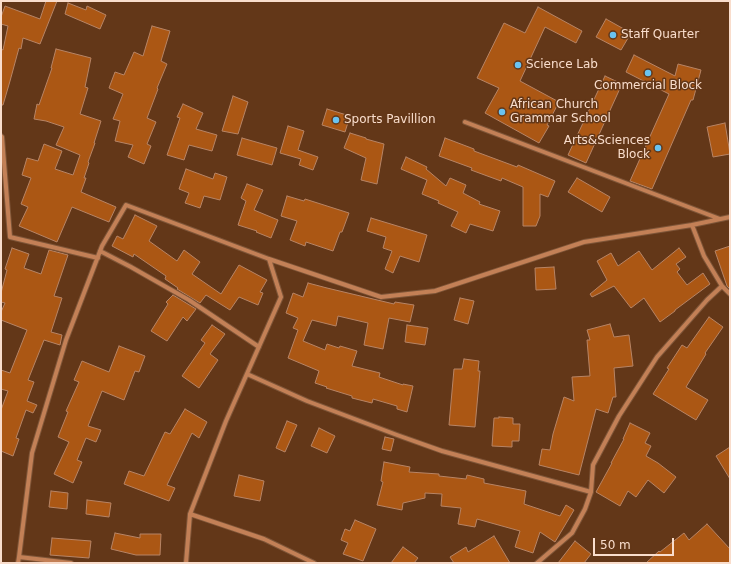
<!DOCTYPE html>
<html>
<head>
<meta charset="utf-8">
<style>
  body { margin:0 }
  #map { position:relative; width:731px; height:564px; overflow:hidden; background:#633718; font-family:"DejaVu Sans",sans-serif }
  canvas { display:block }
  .frame { position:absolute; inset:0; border:2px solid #f9ddcc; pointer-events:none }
  .scale { position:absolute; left:593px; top:538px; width:81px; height:18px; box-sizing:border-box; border:2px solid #f9ddcc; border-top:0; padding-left:5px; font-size:12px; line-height:14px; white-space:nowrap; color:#f9ddcc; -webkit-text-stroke:3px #633718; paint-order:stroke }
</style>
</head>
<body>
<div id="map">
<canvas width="731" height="564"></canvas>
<div class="frame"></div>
<div class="scale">50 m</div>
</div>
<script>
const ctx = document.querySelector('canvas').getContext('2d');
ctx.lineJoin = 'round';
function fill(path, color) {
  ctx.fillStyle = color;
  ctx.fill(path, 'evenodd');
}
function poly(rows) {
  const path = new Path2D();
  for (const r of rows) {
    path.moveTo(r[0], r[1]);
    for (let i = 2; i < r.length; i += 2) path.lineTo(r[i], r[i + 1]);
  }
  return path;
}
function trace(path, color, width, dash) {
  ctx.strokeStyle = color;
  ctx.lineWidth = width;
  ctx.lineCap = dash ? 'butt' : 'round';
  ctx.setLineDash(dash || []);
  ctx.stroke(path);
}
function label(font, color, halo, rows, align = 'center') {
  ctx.font = font + ' "DejaVu Sans",sans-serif';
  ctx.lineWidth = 3;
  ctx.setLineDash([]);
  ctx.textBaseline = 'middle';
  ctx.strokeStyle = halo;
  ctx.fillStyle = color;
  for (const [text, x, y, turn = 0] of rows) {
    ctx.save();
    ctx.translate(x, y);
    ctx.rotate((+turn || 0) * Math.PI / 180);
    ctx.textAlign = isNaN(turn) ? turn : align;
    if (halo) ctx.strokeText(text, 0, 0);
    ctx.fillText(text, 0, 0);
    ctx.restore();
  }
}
const building = poly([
  [46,1,57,1,40,44,23,38,21,49,19,48,10,81,3,105,1,105,1,49,3,50,8,26,1,24,1,17,5,6,40,19,46,1],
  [68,3,86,10,87,6,106,15,100,29,65,14,68,3],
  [538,7,582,31,576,43,545,27,520,81,559,102,547,125,549,126,539,143,485,113,499,88,477,78,504,23,525,33,538,7],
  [606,19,631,33,621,50,596,37,606,19],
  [152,26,170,31,161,61,167,64,157,88,158,89,147,118,156,122,147,144,151,146,144,164,128,157,133,145,115,141,120,121,113,119,123,94,109,88,115,72,124,75,134,52,143,56,152,26],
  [56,49,91,58,85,87,88,88,80,114,101,121,94,143,95,143,88,162,89,163,84,178,86,178,81,192,116,207,109,222,72,207,57,242,19,226,28,207,21,204,31,178,22,175,27,158,38,161,44,144,62,151,55,169,73,175,80,155,56,145,64,127,46,121,34,119,37,104,39,105,52,68,51,68,56,49],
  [634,55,675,76,678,64,701,70,693,100,691,100,652,189,630,181,669,94,626,72,634,55],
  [605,76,622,84,586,163,568,155,605,76],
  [233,96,248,102,238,134,222,131,233,96],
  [183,104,203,113,196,129,217,135,212,151,189,145,184,160,167,155,180,118,177,117,183,104],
  [327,109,350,116,345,132,322,125,327,109],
  [725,123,730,154,713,157,707,127,725,123],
  [288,126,304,131,298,150,318,157,313,170,299,165,301,159,280,153,288,126],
  [350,133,366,138,366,139,384,144,377,184,361,180,366,158,344,148,350,133],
  [242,138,277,148,272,165,237,155,242,138],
  [445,138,474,149,474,151,517,167,518,165,555,181,548,197,540,194,540,216,536,226,523,226,523,187,502,178,501,181,471,170,472,168,439,156,445,138],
  [406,157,427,167,426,169,446,186,450,178,466,185,463,193,480,202,479,204,500,211,493,231,470,224,466,233,451,226,458,212,438,203,439,201,422,194,427,180,401,169,406,157],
  [186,169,213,179,215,173,227,177,220,200,204,196,200,208,185,203,189,193,179,189,186,169],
  [577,178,610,197,602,212,568,192,577,178],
  [247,184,263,190,254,210,278,220,271,238,256,232,257,231,238,225,246,201,241,198,247,184],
  [287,196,304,201,305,199,349,213,342,232,340,232,333,251,306,242,305,246,290,240,297,221,281,216,287,196],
  [135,215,157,226,149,241,177,261,184,250,200,262,192,274,221,294,239,265,267,280,260,292,263,293,258,305,239,297,230,310,206,295,200,303,177,289,178,288,165,279,166,276,134,254,133,257,112,246,117,236,123,239,135,215],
  [371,218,427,235,419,262,400,256,393,273,385,269,392,251,383,248,386,237,367,231,371,218],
  [730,246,730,289,727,286,715,251,730,246],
  [12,248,29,254,24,268,41,274,49,250,68,255,54,296,62,298,51,332,62,335,60,345,44,340,28,380,34,382,27,401,37,405,33,413,26,410,16,438,19,439,13,456,1,451,1,410,8,391,1,389,1,370,10,373,27,330,1,320,1,312,5,303,1,302,1,293,7,270,5,269,12,248],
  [679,248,686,257,676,264,680,269,677,272,687,285,703,273,710,284,675,310,675,311,660,322,644,298,631,308,614,286,592,297,590,294,607,280,597,261,611,253,618,266,639,251,652,270,679,248],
  [554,267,556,289,536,290,535,268,554,267],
  [308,283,327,288,394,304,395,302,414,305,410,322,389,318,383,349,364,345,368,323,338,316,336,326,312,320,303,341,325,350,327,344,339,348,340,346,357,351,352,366,380,373,379,377,403,385,403,384,413,386,407,412,397,409,397,406,373,399,372,403,352,398,352,396,326,388,327,387,315,383,319,371,288,358,298,330,293,328,298,318,286,313,293,293,303,297,308,283],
  [173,295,196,309,187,321,183,317,167,341,151,331,168,304,166,302,173,295],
  [460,298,474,301,468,324,454,320,460,298],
  [709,317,723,327,705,353,706,354,686,387,708,400,696,420,653,394,669,369,667,368,682,345,687,348,709,317],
  [610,324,614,337,629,335,633,366,614,368,616,397,613,397,608,413,596,409,579,475,539,465,542,449,550,450,553,434,564,397,574,401,572,377,590,376,587,340,590,340,587,330,610,324],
  [212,325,225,334,210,354,218,360,199,388,182,376,205,343,201,340,212,325],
  [407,325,428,328,425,345,405,342,407,325],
  [119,346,145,356,139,372,135,371,124,400,102,391,88,426,101,430,96,442,86,438,77,460,82,462,73,483,54,474,69,442,58,437,68,412,66,411,79,382,74,380,82,361,109,372,119,346],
  [464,359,479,361,478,371,480,371,475,427,449,425,454,369,462,369,464,359],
  [185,409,207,422,199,438,192,433,167,485,175,488,169,501,124,484,129,471,144,476,165,432,170,434,185,409],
  [499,417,513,418,513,424,520,424,519,441,512,441,512,447,492,446,494,418,499,418,499,417],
  [287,421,297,425,285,452,276,448,287,421],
  [630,423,650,433,645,443,651,446,646,456,658,463,676,477,664,493,648,480,636,497,628,491,620,506,596,492,612,463,611,463,624,439,623,439,630,423],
  [319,428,335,436,327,453,311,446,319,428],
  [385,437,394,439,391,451,382,449,385,437],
  [730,447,730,479,716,456,730,447],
  [384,462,410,467,409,472,439,474,439,476,466,479,467,475,484,479,484,483,526,491,524,504,560,516,566,505,574,510,555,542,540,532,533,553,515,547,520,531,477,519,475,527,458,524,461,508,441,506,442,494,425,493,425,498,403,503,402,510,377,505,383,482,381,481,384,462],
  [239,475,264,481,260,501,234,496,239,475],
  [51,491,68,493,67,509,49,507,51,491],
  [87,500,111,503,109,517,86,514,87,500],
  [355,520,376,529,363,561,343,554,348,543,341,540,345,529,350,531,355,520],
  [707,524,730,549,730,563,646,563,659,551,660,552,684,533,689,540,707,524],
  [115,533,140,538,140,534,161,534,160,555,136,555,111,549,115,533],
  [494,536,510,563,454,563,450,557,466,547,468,552,494,536],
  [52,538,91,541,89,558,50,555,52,538],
  [575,541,591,554,584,563,558,563,575,541],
  [403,547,418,558,414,563,391,563,403,547]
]);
fill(building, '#ab5714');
trace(building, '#b78465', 1);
const minor = poly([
  [465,122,720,219],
  [1,136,2,137,10,237,52,247,98,258],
  [692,225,730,217],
  [100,251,131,267,189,300,259,347],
  [247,374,307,401,397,435,442,451,591,492],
  [190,514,264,539,314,563],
  [19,557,32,453,66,340,102,246,126,205,269,259],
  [18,563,19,557,71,563],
  [186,563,190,514,226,421,281,297,269,259,381,297,435,291,584,242,692,225,704,256,722,286,730,294],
  [537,563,572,533,585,509,591,492,593,465,619,416,657,357,707,300,722,286]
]);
trace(minor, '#7e5538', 6);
trace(minor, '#c38056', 4);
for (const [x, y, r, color] of [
  [613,35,4,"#6ac3f1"],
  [518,65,4,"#6ac3f1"],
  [648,73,4,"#6ac3f1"],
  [502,112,4,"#6ac3f1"],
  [336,120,4,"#6ac3f1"],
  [658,148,4,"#6ac3f1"]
]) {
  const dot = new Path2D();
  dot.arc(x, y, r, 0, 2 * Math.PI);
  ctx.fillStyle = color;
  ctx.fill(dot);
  trace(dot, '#633718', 1.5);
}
label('12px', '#f9ddcc', '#633718', [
  ["Staff Quarter",621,35],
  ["Science Lab",526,65],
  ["Commercial Block",648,86,"center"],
  ["African Church",510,105],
  ["Grammar School",510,119],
  ["Sports Pavillion",344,120],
  ["Arts&Sciences",650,141,"right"],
  ["Block",650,155,"right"]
], 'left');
</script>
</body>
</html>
